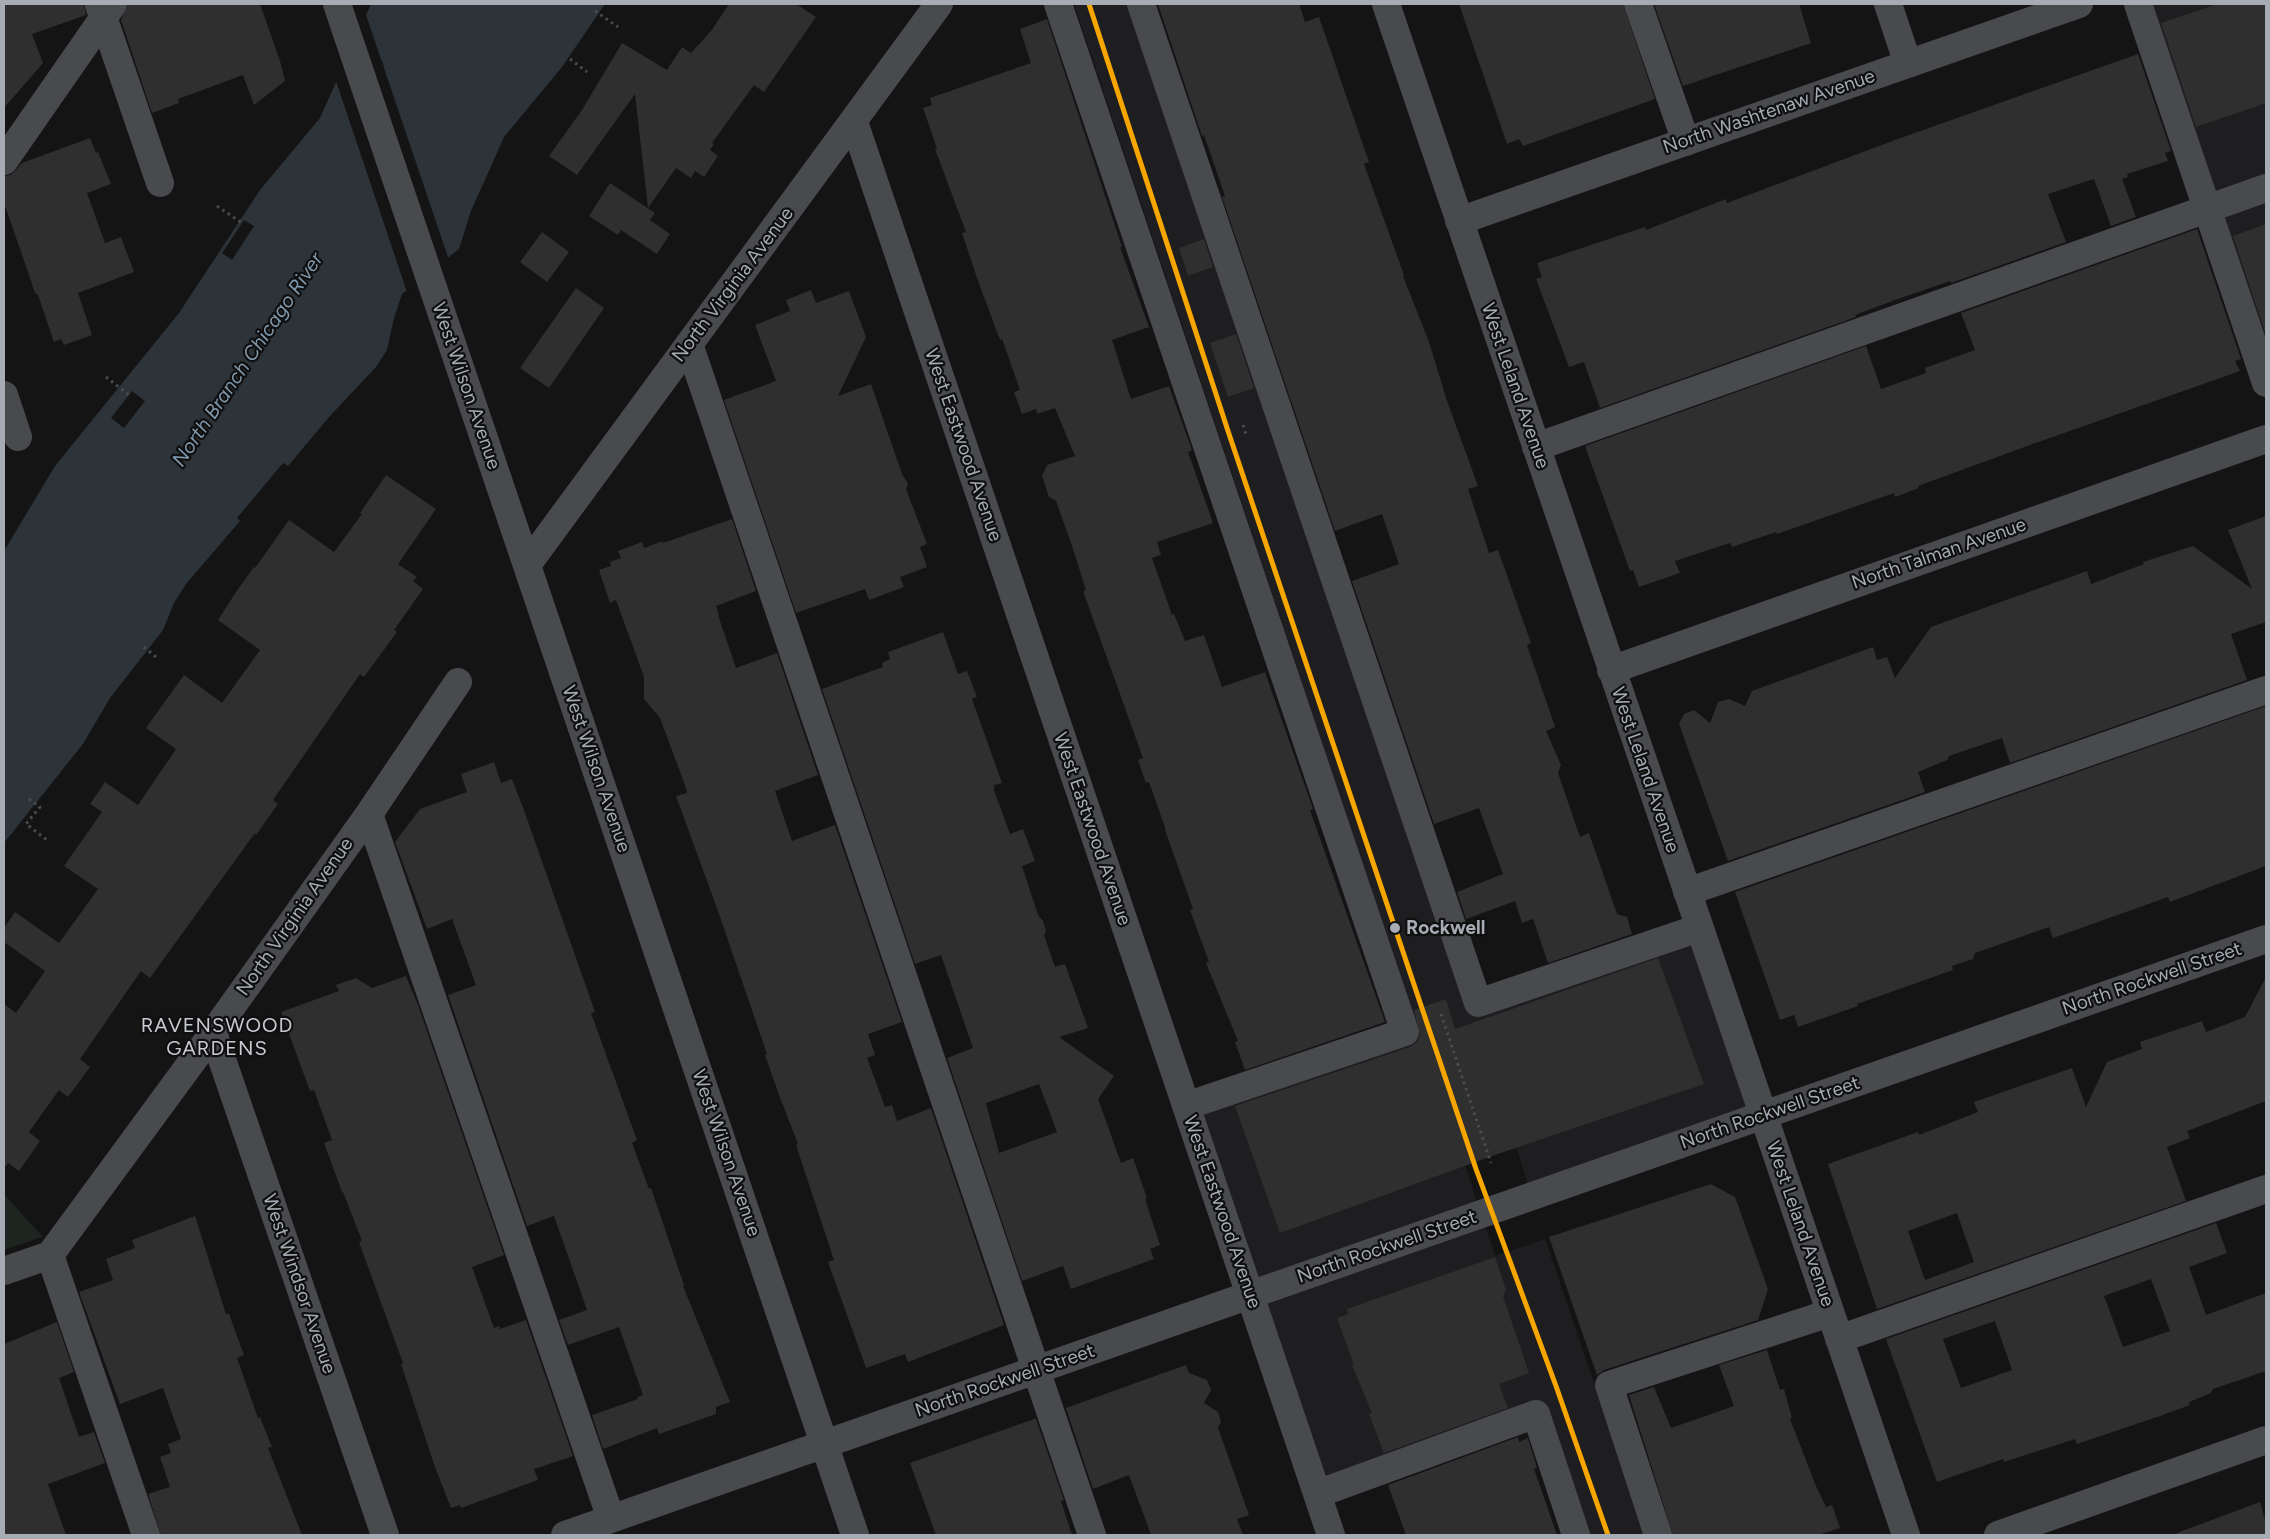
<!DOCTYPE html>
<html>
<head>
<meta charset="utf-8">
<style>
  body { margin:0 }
  #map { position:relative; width:2270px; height:1539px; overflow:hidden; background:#141415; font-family:Figtree,sans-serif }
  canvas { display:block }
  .frame { position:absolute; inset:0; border:5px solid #a6abb4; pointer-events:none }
</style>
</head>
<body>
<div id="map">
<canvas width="2270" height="1539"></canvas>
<div class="frame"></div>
</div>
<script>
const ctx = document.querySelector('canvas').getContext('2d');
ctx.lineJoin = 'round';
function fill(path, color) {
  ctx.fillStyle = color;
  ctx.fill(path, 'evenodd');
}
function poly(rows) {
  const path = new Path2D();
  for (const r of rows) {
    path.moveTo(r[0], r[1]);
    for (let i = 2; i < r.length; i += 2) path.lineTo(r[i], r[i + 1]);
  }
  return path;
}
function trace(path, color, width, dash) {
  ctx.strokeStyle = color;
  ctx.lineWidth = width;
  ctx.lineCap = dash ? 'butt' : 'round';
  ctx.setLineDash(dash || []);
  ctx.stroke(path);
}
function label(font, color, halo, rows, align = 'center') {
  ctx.font = font + ' Figtree,sans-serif';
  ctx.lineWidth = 4.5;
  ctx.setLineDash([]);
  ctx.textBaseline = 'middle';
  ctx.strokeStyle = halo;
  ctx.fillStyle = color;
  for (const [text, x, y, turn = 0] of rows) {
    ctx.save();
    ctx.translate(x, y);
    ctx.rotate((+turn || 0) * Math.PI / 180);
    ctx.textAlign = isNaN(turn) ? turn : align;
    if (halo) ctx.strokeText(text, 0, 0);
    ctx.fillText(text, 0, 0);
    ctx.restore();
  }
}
fill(poly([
  [1074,4,1130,4,1468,1006,1699,931,1761,1117,1532,1196,1516,1147,1465,1166,1495,1256,1545,1239,1646,1535,1588,1535,1546,1410,1322,1490,1192,1109,1418,1027],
  [2143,4,2266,4,2266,369]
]), '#1e1e20');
fill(poly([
  [4,1194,42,1236,42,1237,4,1250]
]), '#1e241f');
fill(poly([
  [371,4,605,4,562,67,504,137,471,211,459,249,402,294,394,318,387,350,376,367,330,416,288,466,283,463,237,518,240,521,186,584,174,603,163,630,110,698,83,744,4,843,4,551,55,466,179,313,260,190,320,118],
  [382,61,384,67,349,119,347,113]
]), '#2c3339');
fill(poly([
  [365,12,449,260,407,292,335,78],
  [244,220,254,226,232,260,222,253],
  [132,391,145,401,124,428,111,418]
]), '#141415');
fill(poly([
  [4,4,84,4,86,15,32,34,43,63,4,108],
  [128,4,260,4,280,61,285,81,254,105,243,75,178,99,179,103,152,113,121,20],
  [729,4,796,4,816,17,764,92,754,85,712,143,714,144,710,150,718,156,704,177,695,171,691,178,676,168,648,208,635,94,577,175,549,156,582,110,622,43,667,70,682,47,691,53,711,31],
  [1158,4,1299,4,1305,22,1319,17,1369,162,1364,164,1404,275,1403,276,1429,342,1447,401,1478,486,1468,489,1489,553,1498,550,1531,643,1527,645,1555,727,1546,731,1561,765,1558,773,1580,837,1589,833,1617,914,1627,917,1632,934,1548,963,1533,919,1522,923,1515,901,1466,919,1457,892,1503,874,1479,808,1434,824,1352,581,1399,564,1382,514,1335,531,1222,197,1225,196,1204,135,1202,136],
  [1459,4,1623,4,1655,99,1523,146,1519,139,1507,144],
  [1654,4,1799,4,1811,43,1683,86],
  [2218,4,2266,4,2266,103,2196,127,2161,23],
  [1047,19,1122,247,1120,247,1149,327,1112,340,1131,399,1169,386,1192,450,1188,452,1213,523,1157,542,1161,555,1152,558,1172,615,1174,614,1185,641,1204,635,1222,687,1265,672,1313,809,1310,810,1385,1022,1245,1070,1235,1042,1238,1041,1206,963,1209,962,1190,910,1193,909,1165,830,1166,830,1149,782,1146,783,1138,760,1143,758,1083,591,1086,590,1072,546,1056,501,1049,497,1042,476,1047,465,1075,456,1055,408,1037,414,1036,409,1022,414,1014,392,1020,390,1002,339,1000,340,977,278,962,233,966,232,935,149,937,148,923,108,932,105,930,98,1031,63,1020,29],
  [2138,54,2171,151,2165,153,2168,161,2127,174,2128,177,2122,179,2136,217,2111,226,2094,179,2048,194,2066,242,1951,283,1950,281,1895,300,1855,315,1856,317,1600,408,1584,362,1569,367,1536,279,1542,277,1537,263,1645,227,1646,230,1726,199,1727,203,1895,140],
  [90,138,96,153,98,152,111,184,87,193,105,243,121,237,134,272,78,293,92,335,64,345,61,339,54,342,38,295,35,293,29,275,4,203,4,176,11,175,22,163],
  [610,183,655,213,650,220,670,234,657,254,621,230,618,235,589,216],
  [2266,224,2266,335,2233,236],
  [2197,229,2241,359,2235,361,2240,371,2030,445,1918,486,1919,488,1895,497,1894,493,1777,534,1776,532,1732,547,1730,543,1675,561,1680,573,1639,587,1633,570,1630,571,1585,446,1866,346,1881,389,1926,373,1925,368,1975,350,1961,313],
  [542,232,569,252,547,282,520,262],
  [1204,239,1213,267,1188,276,1179,248],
  [576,288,604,308,549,388,520,368],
  [811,290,816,303,849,291,866,337,838,396,871,384,902,474,908,484,906,489,927,544,920,547,927,567,900,577,904,587,869,600,865,589,796,613,724,400,776,381,755,325,790,311,786,300],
  [1236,334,1254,388,1228,397,1210,343],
  [386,475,436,509,398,564,417,577,413,581,423,589,394,630,397,632,364,677,360,674,273,800,278,804,256,835,255,833,150,978,141,971,80,1059,90,1067,68,1097,59,1090,29,1132,40,1141,19,1171,8,1163,4,1168,4,1004,16,1013,45,971,4,942,4,928,15,912,59,943,98,889,64,866,102,812,90,804,105,782,138,805,176,749,146,728,184,675,222,703,260,650,218,620,236,592,254,567,255,568,289,520,334,552,362,514,360,513],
  [2266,516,2266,622,2231,634,2247,680,2010,763,2002,738,1949,756,1947,760,1918,772,1925,792,1728,861,1679,724,1684,714,1694,710,1710,723,1718,702,1729,699,1745,706,1752,691,1873,647,1877,660,1887,657,1895,678,1931,627,2087,571,2091,584,2144,564,2143,562,2193,546,2252,589,2228,530],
  [732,519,756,591,716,606,719,615,718,615,736,668,777,653,818,775,775,791,792,841,835,825,902,1022,868,1034,875,1055,867,1058,885,1107,892,1105,897,1121,931,1108,1004,1325,908,1362,905,1354,866,1368,828,1262,834,1260,796,1145,798,1144,779,1095,765,1055,767,1054,718,911,676,796,687,793,686,788,660,718,644,699,644,677,616,600,610,603,599,570,611,566,610,562,621,558,618,551,642,542,644,548,663,541,663,543],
  [943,632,958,674,967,671,977,697,972,699,1002,783,994,785,994,790,1010,834,1023,829,1035,861,1022,866,1038,915,1043,921,1046,931,1044,935,1055,967,1065,964,1088,1028,1059,1037,1114,1076,1098,1099,1121,1163,1133,1158,1147,1198,1145,1199,1160,1245,1150,1249,1154,1259,1071,1289,1063,1266,1022,1281,947,1058,973,1048,941,955,915,964,822,689,883,667,882,663,890,659,888,652],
  [1039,1084,1057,1132,999,1153,986,1103],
  [2266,706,2266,866,2170,902,2168,897,2053,938,2049,927,1975,953,1973,959,1952,966,1953,970,1857,1004,1858,1006,1798,1027,1794,1015,1780,1020,1735,892],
  [494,762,501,783,512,779,525,813,595,1012,591,1013,637,1140,632,1143,649,1189,651,1188,684,1285,683,1286,730,1402,716,1407,716,1414,659,1434,657,1428,603,1449,592,1415,638,1399,637,1397,643,1395,619,1327,568,1345,559,1320,587,1310,554,1216,527,1226,448,995,476,985,452,919,427,929,395,842,420,809,467,792,461,774],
  [1658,958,1704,1084,1495,1155,1280,1233,1235,1106,1410,1047,1417,1042,1420,1035,1414,1010,1446,999,1455,1029],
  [406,976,418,1005,504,1255,472,1267,494,1328,499,1326,500,1329,526,1320,573,1456,534,1469,538,1480,461,1508,460,1505,451,1508,435,1467,401,1364,403,1363,359,1242,362,1241,343,1192,342,1192,324,1143,332,1140,314,1090,310,1091,281,1012,339,991,336,985,356,978,372,988],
  [2266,977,2266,1101,2187,1131,2190,1138,2167,1147,2186,1201,1877,1309,1828,1164,1918,1132,1919,1135,1978,1112,1974,1102,2072,1068,2086,1107,2107,1062,2142,1049,2140,1042,2202,1021,2206,1032,2245,1017],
  [1957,1213,1974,1262,1925,1280,1908,1231],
  [1711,1184,1735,1197,1768,1289,1758,1320,1604,1370,1597,1375,1549,1237],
  [195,1216,226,1314,229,1314,244,1355,237,1358,258,1418,260,1417,272,1447,268,1448,302,1535,161,1535,148,1494,170,1487,160,1457,171,1453,168,1444,181,1439,163,1388,120,1404,79,1292,113,1280,106,1259,135,1248,132,1240],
  [2216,1223,2227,1253,2189,1267,2206,1315,2266,1293,2266,1371,2213,1389,2211,1393,2189,1402,2190,1405,2160,1416,2077,1444,2075,1439,2004,1462,2003,1459,1937,1482,1886,1339],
  [2151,1279,2170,1331,2123,1347,2104,1296],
  [1995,1321,2012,1370,1961,1388,1943,1339],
  [1495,1257,1506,1290,1503,1296,1529,1373,1499,1384,1508,1408,1384,1453,1369,1414,1372,1413,1352,1365,1354,1365,1337,1318,1348,1314,1347,1309],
  [57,1322,74,1372,59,1378,79,1437,94,1432,105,1463,48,1484,66,1535,4,1535,4,1344],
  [1767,1350,1780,1390,1784,1389,1792,1418,1790,1419,1816,1486,1826,1507,1832,1505,1840,1528,1818,1535,1673,1535,1629,1395,1654,1387,1671,1428,1734,1406,1719,1365],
  [1186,1365,1189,1373,1207,1380,1211,1390,1204,1403,1218,1412,1221,1422,1218,1428,1249,1515,1237,1519,1243,1535,1151,1535,1129,1475,1093,1489,1066,1408],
  [1034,1419,1036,1419,1064,1500,1061,1501,1072,1535,936,1535,910,1463],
  [1518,1437,1519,1442,1528,1438,1537,1468,1534,1469,1557,1535,1406,1535,1388,1485],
  [2260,1502,2266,1524,2266,1535,2178,1535,2177,1533]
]), '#2f2f30');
trace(poly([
  [595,11,618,27],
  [570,59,587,72],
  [217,206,242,223],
  [106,377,129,395],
  [1243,425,1247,437],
  [144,647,156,657],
  [29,799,40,807,26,824,47,840],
  [1441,1014,1491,1163]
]), '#4a4c4e', 3, [2.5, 4]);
trace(poly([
  [337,4,855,1535],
  [1058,4,1405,1032,1186,1106],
  [1141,4,1478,1003,1699,928],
  [1386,4,1906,1535],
  [1638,4,1686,142],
  [1888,4,1908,64],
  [2138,4,2266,383],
  [99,5,160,183],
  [854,122,1331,1535],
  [4,161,113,4],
  [1459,221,2079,4],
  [689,344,1092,1535],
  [4,395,18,437],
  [1536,447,2266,188],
  [527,565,939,4],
  [1611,670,2266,439],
  [369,814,611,1519],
  [1687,892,2266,690],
  [213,1033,385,1535],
  [50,1255,146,1535],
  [4,1271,50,1255,213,1033,369,814,458,682],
  [1839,1339,2266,1189],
  [1317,1494,1536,1414,1576,1535],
  [565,1535,2266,939],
  [1658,1535,1609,1385,1830,1313],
  [1998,1535,2266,1440]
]), '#494a4d', 28);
trace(poly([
  [1089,4,1228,431,1476,1169,1556,1386,1608,1535]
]), '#f7a600', 5);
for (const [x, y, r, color] of [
  [1395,928,6,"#a6abb4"]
]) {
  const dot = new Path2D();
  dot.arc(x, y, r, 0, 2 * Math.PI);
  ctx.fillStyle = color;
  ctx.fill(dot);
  trace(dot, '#0f0f10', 2);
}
label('19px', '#a6abb4', '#0f0f10', [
  ["North Washtenaw Avenue",1769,112,-19],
  ["North Virginia Avenue",733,285,-53],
  ["West Wilson Avenue",466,386,71],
  ["West Leland Avenue",1515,386,71],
  ["West Eastwood Avenue",963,445,71],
  ["North Talman Avenue",1939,554,-19],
  ["West Wilson Avenue",596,769,71],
  ["West Leland Avenue",1645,770,71],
  ["West Eastwood Avenue",1092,829,71],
  ["North Virginia Avenue",295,917,-55],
  ["North Rockwell Street",2152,979,-19],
  ["North Rockwell Street",1770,1113,-19],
  ["West Wilson Avenue",726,1153,71],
  ["West Eastwood Avenue",1222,1212,71],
  ["West Leland Avenue",1800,1224,71],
  ["North Rockwell Street",1387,1247,-19],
  ["West Windsor Avenue",299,1284,71],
  ["North Rockwell Street",1005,1381,-19]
]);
label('bold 19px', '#a6abb4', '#0f0f10', [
  ["Rockwell",1406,928]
], 'left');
label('italic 20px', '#8099ad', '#0f0f10', [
  ["North Branch Chicago River",248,360,-56]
]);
ctx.letterSpacing = '1px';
label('20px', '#c7cad1', '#0f0f10', [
  ["RAVENSWOOD",217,1026],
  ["GARDENS",217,1049]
]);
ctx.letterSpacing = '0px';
</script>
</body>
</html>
